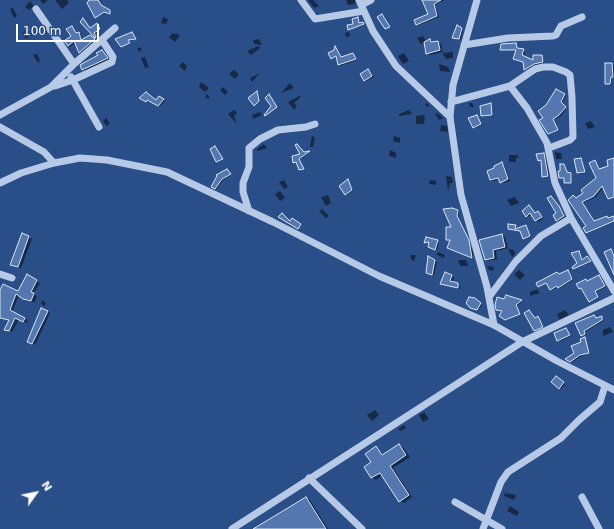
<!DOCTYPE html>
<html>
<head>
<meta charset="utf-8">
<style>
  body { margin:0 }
  #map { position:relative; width:614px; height:529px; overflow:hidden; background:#2a4e87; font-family:"DejaVu Sans",sans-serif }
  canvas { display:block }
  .north { position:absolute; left:16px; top:473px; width:40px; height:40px; -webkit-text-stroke:3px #2a4e87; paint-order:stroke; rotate:57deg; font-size:11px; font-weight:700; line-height:16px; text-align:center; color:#fff }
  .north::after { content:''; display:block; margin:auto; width:14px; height:18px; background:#fff; clip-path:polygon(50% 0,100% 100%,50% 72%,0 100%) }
  .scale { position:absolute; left:16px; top:24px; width:83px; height:18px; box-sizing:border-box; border:2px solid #fff; border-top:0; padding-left:5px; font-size:12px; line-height:14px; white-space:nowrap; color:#fff; -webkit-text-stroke:3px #2a4e87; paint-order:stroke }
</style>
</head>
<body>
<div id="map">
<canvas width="614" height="529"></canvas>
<div class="north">N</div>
<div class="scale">100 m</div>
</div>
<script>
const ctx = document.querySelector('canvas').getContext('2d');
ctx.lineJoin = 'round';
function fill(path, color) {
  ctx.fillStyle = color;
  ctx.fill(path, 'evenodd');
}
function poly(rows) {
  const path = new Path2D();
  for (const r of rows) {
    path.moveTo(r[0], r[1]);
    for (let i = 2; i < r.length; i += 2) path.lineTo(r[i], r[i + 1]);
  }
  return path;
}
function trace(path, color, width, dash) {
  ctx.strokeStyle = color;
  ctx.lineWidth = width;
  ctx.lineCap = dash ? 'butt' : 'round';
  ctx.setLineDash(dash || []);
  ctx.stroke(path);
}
fill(poly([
  [40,0,48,0,43,4],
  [55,0,67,0,69,3,62,9],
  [308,0,313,0,319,6,314,8],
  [346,0,355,0,355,4,348,5],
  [423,0,444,0,435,5,439,17,419,25,417,24,429,15],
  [30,1,34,6,29,10,25,7],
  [13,8,17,16,14,18,10,9],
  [382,15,384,16,391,28,385,28],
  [163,17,168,19,166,24,161,23],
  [358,18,360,24,364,25,349,29,355,25,354,20],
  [82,22,91,29,98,25,101,30,94,34,97,38],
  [72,27,77,34,81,34,82,41,92,37,96,41,81,53,76,42,70,47,66,41,72,36],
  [457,27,463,30,461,39,455,38],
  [25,31,29,36,26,39,22,32],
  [349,32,350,36,346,37,345,33],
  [132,33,136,39,128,41,130,44,122,47],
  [173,33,180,35,175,42,169,37],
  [423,36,427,42,430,40,441,44,443,53,453,52,453,58,446,59,442,52,430,55,427,53,425,42,421,44,417,38],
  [259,39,262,45,254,44,253,40],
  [516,44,518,49,525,51,524,57,535,61,542,56,544,63,525,70,524,62,517,51,501,49,502,45],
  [258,46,260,48,251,55,247,51],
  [139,47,142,49,140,52,137,49],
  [336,48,342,58,353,54,357,60,340,66,337,57,332,58],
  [102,51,109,60,86,71,83,70,81,66,99,55],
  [404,53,409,61,403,64,398,56],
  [37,54,40,61,38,63,33,55],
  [145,57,149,67,145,68,141,58],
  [183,62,187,66,185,71,179,66],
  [439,64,448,67,450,72,440,71],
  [606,64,614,65,614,77,612,77,611,85,606,83],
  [234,70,239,74,235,79,229,74],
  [368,70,374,77,366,81,365,80],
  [260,73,252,82,250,78],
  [201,82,209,88,205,92,199,87],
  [290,83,294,88,281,93],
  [223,87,228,92,225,95,220,90],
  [556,90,566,95,562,104,566,109,561,116,554,119,558,131,550,134,544,118,547,106],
  [207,94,210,98,208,99,205,97],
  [299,96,301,97,294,103,297,106,294,110,288,102],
  [141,98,157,101,160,98,165,101,160,106,149,100,148,102],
  [427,103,430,106,427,107,425,104],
  [469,103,472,103,474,107,470,107],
  [490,104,493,116,482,116],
  [234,110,237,113,234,116,237,124,228,114],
  [409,110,412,114,399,116,399,114],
  [260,112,262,115,253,119,252,115],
  [435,113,437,113,443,118,439,120],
  [423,115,425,116,424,124,416,124,416,116],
  [477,116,482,125,475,128,474,127],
  [106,118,110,123,107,126,103,121],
  [591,121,595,127,588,129,585,123],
  [441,125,447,126,448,132,440,131],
  [312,136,315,138,313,147,310,147],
  [394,136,400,138,400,143,393,141],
  [264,144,267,148,257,151,257,149],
  [297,145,305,153,310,152,300,160,304,169,301,170,298,162,294,162,301,154],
  [215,147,223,160,218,162,217,161],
  [390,150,396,153,396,158,389,156],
  [555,152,561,153,562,159,556,159],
  [544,154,545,155,550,176,543,176,542,160,539,160],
  [509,155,517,155,519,158,516,158,516,162,510,162,509,161],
  [581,159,586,173,579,174,578,173],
  [614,159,614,198,608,198,604,187,596,197,583,203,595,222,614,216,614,222,588,233,586,232,588,227,577,199,585,194,598,179,595,161,600,169,609,166],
  [502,164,504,165,510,181,503,183,500,179,493,181,490,179,495,169],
  [564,165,568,174,572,174,571,183,566,183,565,178,561,177],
  [228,171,231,175,223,180,217,189,213,187],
  [446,176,452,177,453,183,450,183,448,191],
  [284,180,288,187,284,189,279,182],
  [348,180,353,191,347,195,340,186],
  [430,180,436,181,436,185,429,184],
  [280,191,285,198,280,201,275,194],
  [328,195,331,203,326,206,321,197],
  [515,197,519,203,511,206,507,200],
  [552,198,565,217,559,221,557,220,558,213],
  [322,209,329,216,326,218,319,211],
  [458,211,459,212,458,218,473,252,473,258,450,249,451,240,447,239],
  [523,212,535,214,538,212,543,219,538,222,532,214,528,217],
  [516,226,517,229,527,227,531,237,525,239,521,231,510,229],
  [23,235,32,239,21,268,14,266],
  [502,235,505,237,508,248,496,251,497,259,488,261,486,260],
  [426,238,439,242,437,250,430,247,430,243,425,242],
  [508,249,514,250,515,254,512,257],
  [438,252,445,255,444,258,437,255],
  [579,252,583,260,588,257,591,262,575,268,578,264],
  [410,255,416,255,414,261,411,259],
  [429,258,437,262,434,275,427,273],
  [458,260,466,260,468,266,460,266],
  [487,266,494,267,493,271,489,270],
  [519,270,525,275,520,280,514,274],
  [568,271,573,280,560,288,558,287,552,290,548,283,539,286],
  [445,273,454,277,452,283,460,286,460,289,441,284],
  [27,275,40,283,33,294,37,296,35,302,27,301,19,295,12,312,28,321,27,323,19,319,12,332,6,329,10,320,1,318,0,320,0,293,19,292],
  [599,276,606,287,596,292,599,298,591,302,582,289,580,288,587,281],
  [537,289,540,293,530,296,530,292],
  [506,296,522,302,517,306,520,314,507,320,501,316,503,311,499,310],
  [42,300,46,303,45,306,41,304],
  [477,301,482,305,478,310,473,308],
  [565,310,569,315,560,319,559,318,557,314],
  [48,311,50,313,35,345,31,343],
  [529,311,535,318,539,318,544,327,535,330],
  [594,316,597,319,601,318,603,321,585,332,586,335,582,335,577,324],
  [610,327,613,332,603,336,603,330],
  [566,329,571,336,560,341,558,340],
  [585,338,590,353,582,356,572,362,567,359,575,354],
  [558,378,565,384,561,389,552,382],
  [375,410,379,415,372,421,367,415],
  [424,412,429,419,423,422,419,415],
  [404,425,406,428,401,431,399,430,398,429],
  [399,445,403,447,410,457,393,468,412,497,404,503,400,501,383,475,376,480,372,477,372,463,376,447,384,455],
  [505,493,516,495,514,500,504,496],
  [306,498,310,500,328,529,255,529],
  [510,506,519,512,517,516,507,511]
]), '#0007');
const building = poly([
  [89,0,98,0,101,5,110,10,110,14,104,12,95,18,87,3,89,0],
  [422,0,441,0,434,4,437,16,416,25,414,20,428,14,422,0],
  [382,14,390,27,385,29,377,17,382,14],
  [358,17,359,23,363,22,364,24,348,30,347,25,353,24,352,19,358,17],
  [83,18,90,28,97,23,100,29,94,33,96,37,95,38,80,22,83,18],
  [457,25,462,28,459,39,452,38,457,25],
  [72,26,76,33,79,32,81,40,90,35,95,39,79,53,74,41,68,46,64,41,71,36,66,29,72,26],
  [132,32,136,39,128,40,130,43,121,47,115,39,132,32],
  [430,39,431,42,438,41,440,50,426,54,424,42,430,39],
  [516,43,517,48,524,49,522,55,533,60,533,55,542,55,543,62,534,64,524,70,523,62,513,59,516,50,500,50,501,44,516,43],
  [335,46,341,57,353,53,356,59,338,65,336,56,331,59,328,53,334,50,335,46],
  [102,50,108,58,82,70,80,65,98,55,96,53,102,50],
  [605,63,612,63,613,77,611,77,610,84,605,84,605,63],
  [368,69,372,76,364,81,360,74,368,69],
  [556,89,565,94,561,102,566,107,559,115,553,119,558,130,548,134,539,120,543,118,538,111,546,105,556,89],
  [257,91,259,101,254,106,248,98,257,91],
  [146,92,156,100,159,96,164,99,158,106,147,100,146,102,139,98,146,92],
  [269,94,277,107,265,116,264,115,271,106,265,98,269,94],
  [491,103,492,115,481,116,480,106,491,103],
  [477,115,481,124,473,128,468,118,477,115],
  [297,144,304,152,310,151,299,159,304,169,299,170,296,162,293,163,292,156,300,154,295,145,297,144],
  [215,146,223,159,216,162,210,149,215,146],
  [544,153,548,176,542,177,541,160,538,161,536,154,544,153],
  [581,158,585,172,577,173,574,159,581,158],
  [614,158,614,197,608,199,602,186,594,196,582,202,594,221,607,216,608,218,614,216,614,221,586,233,583,228,586,226,568,200,573,195,576,198,583,193,581,190,596,178,589,163,595,160,599,169,608,166,607,160,614,158],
  [502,162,508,179,500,183,498,178,490,180,487,171,494,168,494,166,502,162],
  [560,164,564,164,567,172,571,173,571,183,564,183,564,178,559,178,558,171,560,171,560,164],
  [227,169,231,174,222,179,215,189,211,187,217,176,216,175,227,169],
  [348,179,352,190,345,195,339,186,348,179],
  [551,196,559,206,564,216,556,221,553,215,556,213,547,198,551,196],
  [529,205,535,213,538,211,542,217,535,221,530,213,526,217,522,211,529,205],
  [452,208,458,210,457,216,469,240,472,258,447,248,450,240,446,240,446,227,451,227,443,209,452,208],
  [282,213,290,221,292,218,301,224,298,229,278,217,282,213],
  [508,224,516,225,515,229,526,225,530,236,523,239,520,231,508,229,508,224],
  [22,233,29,236,18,267,10,265,22,233],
  [502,234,505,247,493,250,494,258,485,260,479,240,502,234],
  [426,237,438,240,435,250,428,247,429,242,424,243,426,237],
  [611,249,614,256,614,275,604,252,611,249],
  [579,251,582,260,587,256,591,261,573,269,572,267,577,263,571,253,579,251],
  [428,256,435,260,432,275,426,273,428,256],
  [568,270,572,279,558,288,557,286,550,290,546,283,538,287,536,283,557,272,559,274,568,270],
  [445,272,452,275,450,281,458,283,458,288,440,284,445,272],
  [27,274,37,280,31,292,34,293,31,301,23,299,16,294,10,310,25,318,23,322,15,318,9,331,4,330,9,320,0,318,0,290,3,284,18,291,27,274],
  [599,275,605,286,595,291,598,297,589,302,581,288,579,289,576,284,586,279,587,281,599,275],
  [506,295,522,300,516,305,520,314,505,320,499,316,502,311,496,310,495,305,497,297,504,299,506,295],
  [469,297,475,298,481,303,477,310,470,308,466,303,469,297],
  [41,308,48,311,32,344,27,342,41,308],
  [529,310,535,318,538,316,543,327,534,331,524,313,529,310],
  [594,315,596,318,602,316,602,320,584,331,585,334,581,336,575,323,594,315],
  [566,328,570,335,557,341,554,333,566,328],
  [585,337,589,353,580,355,570,362,565,359,574,353,571,346,581,342,580,339,585,337],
  [556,376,564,382,559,389,551,382,556,376],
  [399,444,406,455,390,466,409,495,399,502,380,473,371,478,364,467,371,462,365,454,376,446,382,455,399,444],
  [306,497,326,529,253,529,306,497]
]);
fill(building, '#5377ae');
trace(building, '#dae5f6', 1);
trace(poly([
  [301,0,315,19,364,11],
  [359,0,373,31,396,66,450,117],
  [477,0,453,85,450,117,461,195,487,287,494,325],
  [361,5,371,0],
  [36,9,74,64],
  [464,45,508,38,553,36,556,35,561,26,582,17],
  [71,77,99,127],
  [55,86,73,80,112,62,113,57,102,40],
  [510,86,535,69,543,67,553,67,566,72,570,75,572,97,573,137,570,140,549,148],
  [451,102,510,86,527,108,547,143,555,183,571,218,614,291],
  [0,115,51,87,74,64,115,28],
  [0,127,44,152,54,163],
  [0,183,21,173,54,163,80,158,107,160,167,172,273,222,379,276,494,325,557,361,614,390],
  [249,211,243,192,243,183,249,167,249,148,260,139,278,130,306,127,315,124],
  [0,274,12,278],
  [489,297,516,261,541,236,571,218],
  [309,478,362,529],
  [582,497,599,529],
  [455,502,502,529],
  [232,529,522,342,614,298],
  [483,529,501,482,508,472,561,438,579,420,600,402,605,386]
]), '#b6cae8', 7);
</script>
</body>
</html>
